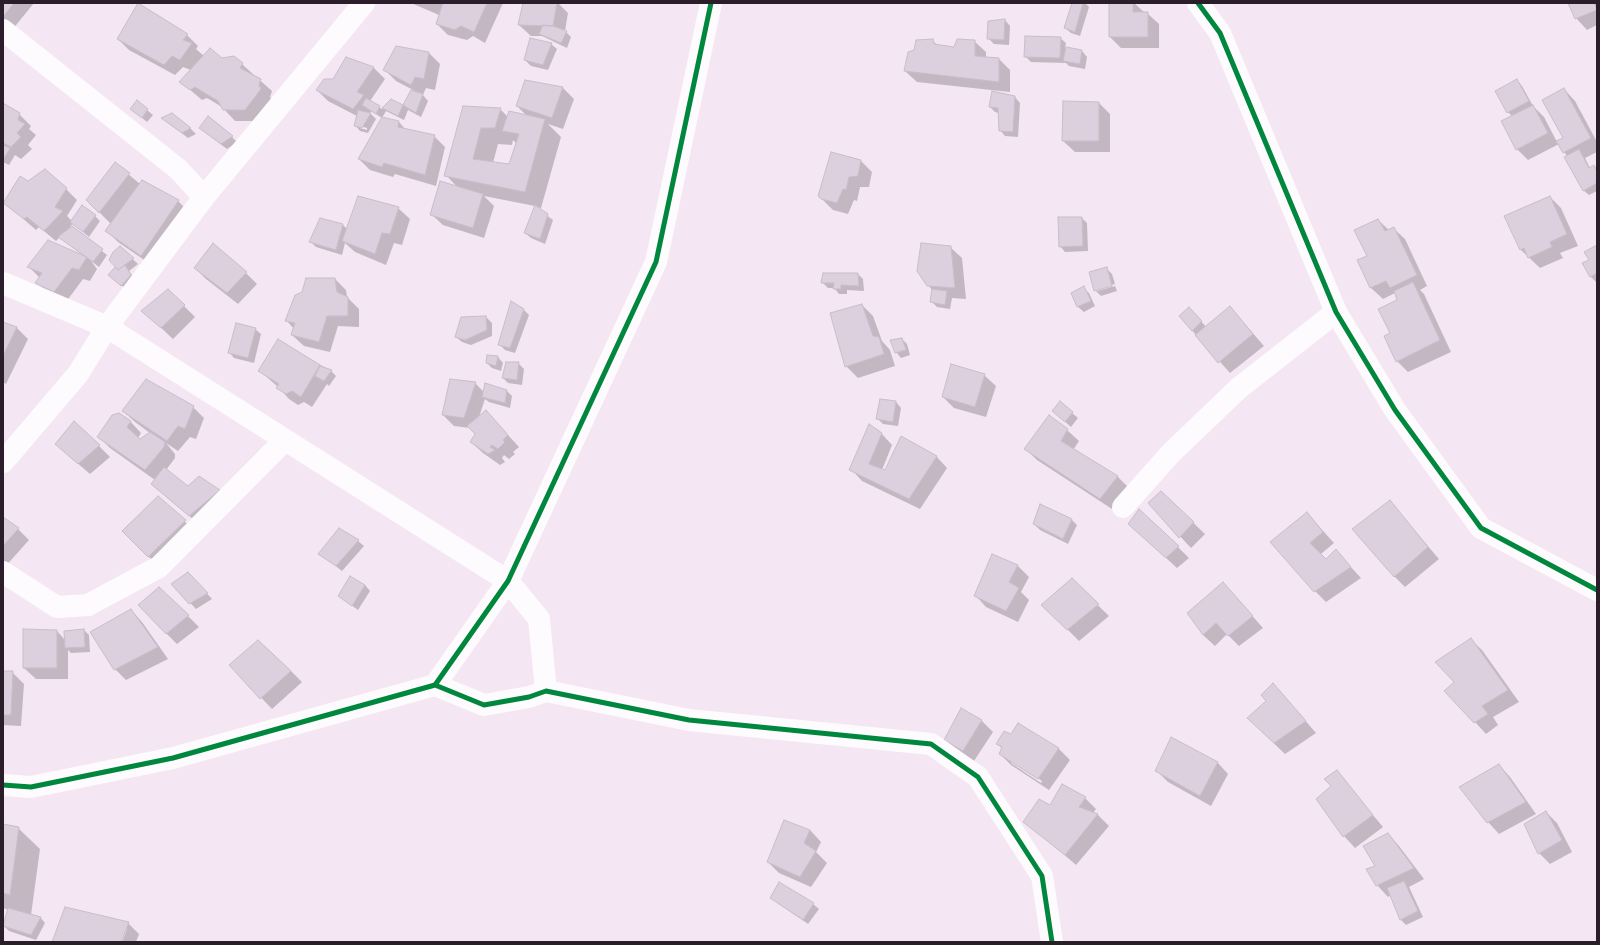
<!DOCTYPE html>
<html>
<head>
<meta charset="utf-8">
<style>
  body { margin:0 }
  #map { position:relative; width:1600px; height:945px; overflow:hidden; background:#f4e6f2; font-family:Montserrat,sans-serif }
  canvas { display:block }
  .frame { position:absolute; inset:0; border:4px solid #2c1d2a; pointer-events:none }
</style>
</head>
<body>
<div id="map">
<canvas width="1600" height="945"></canvas>
<div class="frame"></div>
</div>
<script>
const ctx = document.querySelector('canvas').getContext('2d');
ctx.lineJoin = 'round';
function fill(path, color) {
  ctx.fillStyle = color;
  ctx.fill(path, 'evenodd');
}
function poly(rows) {
  const path = new Path2D();
  for (const r of rows) {
    path.moveTo(r[0], r[1]);
    for (let i = 2; i < r.length; i += 2) path.lineTo(r[i], r[i + 1]);
  }
  return path;
}
function trace(path, color, width, dash) {
  ctx.strokeStyle = color;
  ctx.lineWidth = width;
  ctx.lineCap = dash ? 'butt' : 'round';
  ctx.setLineDash(dash || []);
  ctx.stroke(path);
}
fill(poly([
  [3,3,34,3,12,30,3,23],
  [411,3,503,3,485,43,473,36,467,40,448,35,437,24,439,15],
  [524,3,558,3,568,13,565,31,571,37,567,48,542,36,531,36,519,25],
  [1073,3,1085,3,1089,7,1080,36,1071,33,1065,28],
  [1110,3,1134,3,1144,12,1147,13,1159,24,1159,48,1121,48,1110,37],
  [1569,3,1597,3,1597,25,1587,30,1576,18],
  [1005,20,1010,26,1009,45,994,44,988,38],
  [187,35,198,46,196,49,204,56,221,59,234,57,272,91,270,97,272,100,257,121,235,121,222,107,207,98,202,100,181,82,191,70,183,67,175,75,129,50,118,39],
  [1060,38,1066,43,1065,48,1082,51,1087,57,1085,69,1069,66,1066,63,1031,62,1025,56],
  [932,40,938,46,955,48,974,41,986,52,986,58,999,59,1010,70,1010,92,917,82,905,71,915,51],
  [551,44,557,49,548,70,531,66,525,60],
  [397,47,429,53,440,64,435,90,426,88,423,95,428,101,421,117,408,110,404,120,386,111,382,118,399,122,406,130,434,136,445,147,436,186,395,174,393,177,370,170,359,159,382,118,371,111,370,113,376,119,368,133,360,131,355,125,357,116,328,101,317,90,334,80,347,59,374,68,385,79,370,101,382,109,391,100,404,106,412,92,417,92,396,81,385,70],
  [360,126,367,128,367,130,360,128],
  [1516,80,1522,86,1533,106,1544,117,1557,142,1564,138,1564,89,1575,101,1597,142,1597,152,1585,158,1590,168,1594,166,1597,169,1597,191,1589,195,1583,190,1567,156,1559,144,1528,160,1517,149,1512,116,1508,112],
  [526,81,563,88,574,99,563,129,548,124,561,137,541,208,535,207,553,220,545,244,531,238,525,233,535,206,484,196,494,206,484,238,443,225,431,214,458,188,446,175,464,107,500,109,508,117,527,116,517,106],
  [513,140,517,144,509,165,493,163,498,144,512,145],
  [993,92,1015,97,1020,103,1018,137,1005,136,1000,130,999,113,995,112,990,107],
  [137,102,153,115,147,122,131,109],
  [1099,103,1110,114,1110,152,1075,152,1063,141],
  [3,104,19,114,31,126,29,129,36,135,28,145,32,149,21,159,15,155,9,165,3,162],
  [172,114,191,129,196,134,188,138,163,119],
  [208,118,232,137,237,142,227,149,206,133],
  [832,153,861,161,872,172,869,187,860,187,857,201,854,200,848,214,833,210,819,196],
  [115,163,140,184,178,201,189,212,153,266,118,242,107,231,111,224,87,200],
  [28,183,66,189,77,200,67,216,72,221,95,216,100,221,89,237,73,224,70,226,107,255,99,267,91,261,97,269,90,281,83,279,66,302,48,294,37,282,40,278,29,267,84,256,60,237,56,241,39,227,36,230,5,203],
  [1550,197,1561,208,1578,246,1560,253,1563,258,1540,268,1521,250],
  [398,208,410,219,402,245,394,243,386,265,355,252,345,243,342,255,316,247,311,242,321,219,343,225,347,229],
  [1082,218,1087,223,1088,251,1065,252,1060,246],
  [1378,220,1389,230,1393,228,1405,239,1427,286,1420,290,1424,294,1451,352,1408,372,1397,361,1391,334,1399,300,1395,293,1383,299,1371,288,1359,261,1368,256],
  [120,247,138,264,129,271,136,281,127,290,110,275,117,268],
  [950,247,962,258,966,299,952,298,950,309,937,307,932,302,933,291,928,285],
  [1595,247,1597,249,1597,283,1590,276,1590,260],
  [195,268,246,273,257,284,238,304,206,279],
  [1107,269,1112,274,1115,284,1097,289,1097,291,1115,286,1117,291,1101,296,1095,290],
  [858,274,863,279,864,291,847,290,847,294,839,294,834,288,828,288,822,282],
  [335,279,346,290,347,297,359,309,359,327,338,326,330,352,304,346,292,335,294,329,287,321],
  [1083,288,1089,293,1095,306,1084,312,1078,307,1072,294],
  [168,290,195,317,173,339,143,311],
  [862,305,873,316,882,341,890,350,895,366,858,378,846,366],
  [1230,307,1264,346,1230,373,1180,317,1195,314,1206,327],
  [523,309,529,315,515,353,505,350,500,345],
  [486,317,492,323,492,336,471,345,462,342,456,337],
  [3,323,17,328,28,339,6,384,3,382],
  [255,329,261,334,254,363,234,358,229,352],
  [902,339,907,344,910,355,901,358,896,352],
  [279,341,331,371,336,376,329,386,327,384,312,407,304,402,298,405,289,399,278,387,260,371],
  [488,356,498,357,503,363,501,371,492,368,487,363],
  [518,363,524,369,522,385,508,383,503,378],
  [984,375,996,386,986,417,954,408,943,397],
  [475,383,484,392,507,391,512,396,510,408,489,402,485,399,479,417,486,411,519,447,513,452,515,454,509,459,504,455,502,458,505,462,500,465,483,453,471,442,476,434,470,428,454,426,443,415],
  [881,400,896,402,901,408,898,426,883,424,878,419],
  [1060,403,1078,418,1071,427,1053,411],
  [193,407,204,418,196,439,190,437,178,451,166,443,175,454,175,458,166,470,188,488,199,478,219,491,201,526,152,484,155,480,110,448,99,437,130,421,141,433,138,438,140,441,150,433,135,422,123,411],
  [1067,430,1079,441,1073,450,1118,477,1129,488,1112,509,1037,460,1026,449],
  [881,433,892,445,882,470,886,471,936,456,947,468,920,509,862,481,851,469],
  [99,446,110,457,90,474,68,455],
  [1161,492,1205,534,1191,548,1149,503],
  [158,497,196,532,160,568,123,531],
  [1389,501,1439,559,1405,587,1394,576],
  [1307,513,1334,543,1321,554,1326,560,1336,551,1361,578,1326,602,1315,591],
  [3,519,18,529,29,540,4,568],
  [1072,520,1077,525,1068,544,1040,530,1034,524],
  [1129,524,1178,547,1189,558,1177,568],
  [358,541,364,546,342,571,320,554],
  [993,556,1018,566,1029,577,1021,592,1029,600,1018,622,986,607,975,595],
  [188,573,212,599,196,609,172,584],
  [1072,580,1109,616,1079,641,1043,605],
  [365,585,370,591,358,610,339,596],
  [1234,595,1263,628,1239,646,1227,634,1215,646,1203,635,1189,613],
  [131,610,142,622,168,659,126,680,115,669],
  [188,616,199,627,177,644,166,633],
  [84,630,89,635,90,652,71,653,68,650,68,679,36,679,24,668,57,631,65,640],
  [1470,639,1482,650,1519,702,1493,717,1498,725,1486,734,1475,722,1455,682],
  [230,665,291,671,302,682,272,709],
  [3,672,12,672,24,684,21,726,3,725],
  [1284,696,1316,733,1285,754,1259,729],
  [962,710,982,721,993,732,974,761,956,751,945,740],
  [1018,724,1059,749,1070,760,1049,790,1011,765,1000,754,1002,749,998,744,1012,735],
  [1011,761,1042,781,1041,783,1011,763],
  [1217,762,1228,774,1211,806,1168,782,1157,771],
  [1499,765,1510,777,1536,814,1499,834,1488,822],
  [1337,772,1383,827,1355,848,1344,836,1318,799,1332,786],
  [1085,798,1096,809,1093,813,1098,815,1109,826,1076,865,1025,821,1050,806],
  [1546,812,1557,823,1572,852,1550,864,1539,853],
  [3,825,18,828,40,849,31,915,40,917,45,923,36,940,9,931,3,925,9,910,3,908],
  [810,830,821,842,816,852,827,863,811,887,779,873,768,862],
  [1388,834,1399,846,1424,879,1409,887,1423,917,1406,925,1401,920,1391,895,1388,897,1377,885,1376,867],
  [779,883,813,904,819,909,808,924,771,898],
  [128,923,139,934,136,942,122,942,127,929,125,929,120,942,53,942]
]), '#0003');
const building = poly([
  [3,3,14,3,3,17,3,3],
  [138,3,188,34,183,40,192,43,180,60,172,56,164,65,117,39,138,3],
  [443,3,487,3,474,32,461,26,455,30,436,24,443,3],
  [523,3,557,3,553,26,518,25,523,3],
  [1072,3,1083,3,1075,32,1064,28,1072,3],
  [1109,3,1133,3,1133,12,1148,12,1148,37,1109,37,1109,3],
  [1568,3,1594,3,1597,10,1575,19,1568,3],
  [1005,19,1004,40,987,39,988,21,1005,19],
  [543,25,553,26,567,31,561,43,539,34,543,25],
  [1025,36,1061,37,1060,58,1024,57,1025,36],
  [530,38,552,43,543,65,524,60,530,38],
  [933,39,934,44,954,47,957,39,975,40,975,56,999,58,999,82,904,71,908,52,914,50,916,40,933,39],
  [396,46,429,52,424,79,415,77,411,85,383,70,396,46],
  [1066,47,1082,50,1080,64,1063,61,1066,47],
  [210,48,222,58,234,56,243,63,240,68,261,79,259,85,261,89,245,110,223,110,218,101,195,87,190,90,179,82,210,48],
  [346,57,374,67,357,92,364,95,353,109,316,90,324,79,333,79,346,57],
  [1517,79,1529,101,1507,113,1495,91,1517,79],
  [525,80,563,87,552,118,516,106,525,80],
  [1564,88,1591,138,1563,153,1556,141,1563,138,1542,100,1564,88],
  [411,90,423,94,416,113,403,105,411,90],
  [992,91,1015,96,1013,132,999,131,998,108,989,107,992,91],
  [366,98,380,106,376,114,362,105,366,98],
  [391,99,403,105,398,116,382,108,391,99],
  [137,100,148,109,142,118,130,109,137,100],
  [1063,101,1099,102,1099,141,1062,141,1063,101],
  [3,103,20,113,18,120,25,124,17,133,21,137,10,148,3,145,3,103],
  [1533,105,1548,133,1516,150,1501,121,1533,105],
  [463,106,501,108,495,128,481,128,473,159,509,164,519,134,502,131,509,111,545,119,525,192,444,176,463,106],
  [358,110,371,113,362,128,354,126,358,110],
  [172,113,191,128,182,133,161,118,172,113],
  [208,116,233,136,221,144,199,128,208,116],
  [382,117,399,121,398,127,435,135,425,175,384,163,382,167,358,159,382,117],
  [3,143,11,147,3,160,3,143],
  [1579,149,1589,168,1594,165,1597,171,1597,183,1583,191,1564,157,1579,149],
  [831,152,861,160,858,176,849,177,846,190,843,189,837,203,821,199,818,196,831,152],
  [115,162,130,173,99,213,86,200,115,162],
  [45,169,67,188,55,207,63,211,44,231,27,217,24,219,3,203,20,176,28,181,45,169],
  [142,180,179,200,141,256,105,231,142,180],
  [440,181,483,194,473,228,430,215,440,181],
  [358,196,399,207,390,234,382,233,375,254,342,241,358,196],
  [1550,196,1567,234,1550,242,1552,247,1528,258,1524,248,1520,250,1504,216,1550,196],
  [82,205,96,215,83,232,70,222,82,205],
  [535,205,548,214,540,239,524,233,535,205],
  [1058,217,1082,217,1083,246,1059,247,1058,217],
  [320,218,343,224,336,250,309,242,320,218],
  [1378,219,1385,231,1394,227,1417,275,1390,288,1386,281,1370,288,1357,260,1367,256,1354,230,1378,219],
  [72,226,103,249,93,262,58,237,72,226],
  [48,240,87,257,79,270,72,268,54,292,35,283,42,273,27,267,48,240],
  [213,243,247,272,227,293,194,268,213,243],
  [921,243,951,246,955,288,927,286,917,271,921,243],
  [120,246,134,258,118,270,109,260,113,252,120,246],
  [1595,246,1597,249,1597,273,1590,277,1582,263,1589,260,1584,252,1595,246],
  [125,265,131,275,121,286,108,275,115,267,118,270,125,265],
  [1107,267,1112,286,1094,291,1089,272,1107,267],
  [823,273,858,273,859,286,841,285,841,289,833,289,834,283,821,283,823,273],
  [306,278,335,278,337,292,348,297,348,316,327,316,319,342,291,335,295,323,285,321,295,295,302,292,306,278],
  [1413,282,1440,340,1396,362,1384,336,1390,333,1378,309,1397,300,1394,291,1413,282],
  [1084,286,1091,301,1077,307,1071,293,1084,286],
  [168,289,185,305,161,328,141,311,168,289],
  [932,289,947,291,945,305,930,302,932,289],
  [511,301,524,309,510,348,498,345,511,301],
  [862,304,873,336,879,337,884,354,845,367,830,313,862,304],
  [1230,306,1253,334,1218,363,1195,335,1230,306],
  [1189,307,1202,321,1192,331,1179,316,1189,307],
  [486,316,487,330,465,340,455,337,461,317,486,316],
  [3,322,17,327,3,356,3,322],
  [236,323,256,328,248,358,228,353,236,323],
  [902,338,906,350,895,353,890,340,902,338],
  [278,339,320,365,301,397,292,391,286,394,276,388,279,384,258,371,278,339],
  [487,355,498,356,496,366,486,363,487,355],
  [506,362,519,362,517,380,502,378,506,362],
  [951,364,985,374,975,407,942,397,951,364],
  [320,366,332,370,324,381,315,376,320,366],
  [146,379,194,406,185,429,178,426,167,441,122,411,146,379],
  [450,379,476,382,464,418,442,415,450,379],
  [485,383,507,390,505,403,482,397,485,383],
  [880,399,896,401,893,422,876,419,880,399],
  [1060,401,1073,412,1065,422,1052,411,1060,401],
  [486,410,508,435,503,440,505,442,498,449,492,445,490,447,495,450,488,454,470,442,475,434,467,426,486,410],
  [119,413,131,421,127,427,140,439,150,432,165,442,164,447,145,470,97,437,112,415,119,413],
  [1049,415,1068,429,1061,441,1118,476,1100,499,1024,449,1049,415],
  [74,421,100,445,78,464,55,444,74,421],
  [869,424,882,433,869,464,885,470,901,436,937,456,909,499,849,470,869,424],
  [164,467,188,486,199,476,220,490,189,516,151,484,164,467],
  [1161,491,1194,522,1179,538,1148,503,1161,491],
  [158,496,186,520,148,557,122,531,158,496],
  [1390,500,1428,547,1394,577,1352,529,1390,500],
  [1040,504,1072,519,1063,539,1033,524,1040,504],
  [1139,509,1179,546,1166,558,1128,524,1139,509],
  [1307,512,1323,532,1310,543,1326,559,1336,549,1351,567,1314,592,1270,542,1307,512],
  [3,517,19,528,3,546,3,517],
  [339,528,359,540,336,566,318,554,339,528],
  [992,554,1018,565,1009,582,1019,588,1006,611,974,596,992,554],
  [188,572,208,593,189,604,171,584,188,572],
  [350,576,365,585,352,606,338,596,350,576],
  [1072,578,1099,604,1067,630,1041,605,1072,578],
  [1223,582,1253,616,1228,636,1216,623,1203,635,1187,613,1223,582],
  [159,587,189,615,166,634,138,605,159,587],
  [131,609,158,647,114,670,90,632,131,609],
  [23,629,57,630,57,668,23,668,23,629],
  [84,629,85,647,65,648,64,631,84,629],
  [1471,638,1508,690,1482,706,1488,714,1474,723,1444,691,1454,682,1435,662,1471,638],
  [258,640,291,671,260,699,229,665,258,640],
  [3,671,13,671,11,715,3,715,3,671],
  [1273,683,1306,721,1274,743,1247,718,1266,701,1261,695,1273,683],
  [961,708,982,720,963,751,944,740,961,708],
  [1018,723,1059,748,1038,779,999,754,1002,747,996,744,1004,731,1011,734,1018,723],
  [1171,737,1218,762,1200,796,1155,771,1171,737],
  [1499,764,1526,802,1487,823,1459,787,1499,764],
  [1337,770,1373,815,1343,837,1316,799,1331,786,1324,779,1337,770],
  [1062,784,1086,797,1079,807,1098,814,1065,855,1023,822,1039,799,1050,805,1062,784],
  [1546,811,1562,840,1538,854,1524,824,1546,811],
  [784,820,810,830,804,843,816,851,800,877,767,862,784,820],
  [3,824,19,827,10,895,3,893,3,824],
  [1388,833,1414,868,1376,886,1366,869,1375,866,1363,846,1388,833],
  [1404,881,1418,911,1400,920,1387,888,1404,881],
  [779,882,814,903,803,920,770,898,779,882],
  [65,907,129,922,121,942,52,942,65,907],
  [8,908,41,917,31,935,3,926,8,908]
]);
fill(building, '#dcd0df');
trace(building, '#c8bdca', 1);
trace(poly([
  [1198,3,1220,33,1336,312,1395,410,1481,528,1597,590],
  [3,30,178,169,204,197],
  [3,283,107,327,508,581,539,619,546,691],
  [3,462,78,374,107,327,204,197,364,3],
  [1123,507,1171,453,1239,388,1336,312],
  [3,572,57,607,88,605,159,567,285,440],
  [435,685,508,581,656,262,711,3],
  [3,785,31,787,173,758,435,685,484,705,529,697,546,691,689,720,931,744,978,777,1042,876,1052,942]
]), '#fdfbfd', 22);
trace(poly([
  [1198,3,1220,33,1336,312,1395,410,1481,528,1597,590],
  [435,685,508,581,656,262,711,3],
  [3,785,31,787,173,758,435,685,484,705,529,697,546,691,689,720,931,744,978,777,1042,876,1052,942]
]), '#00873e', 5);
</script>
</body>
</html>
